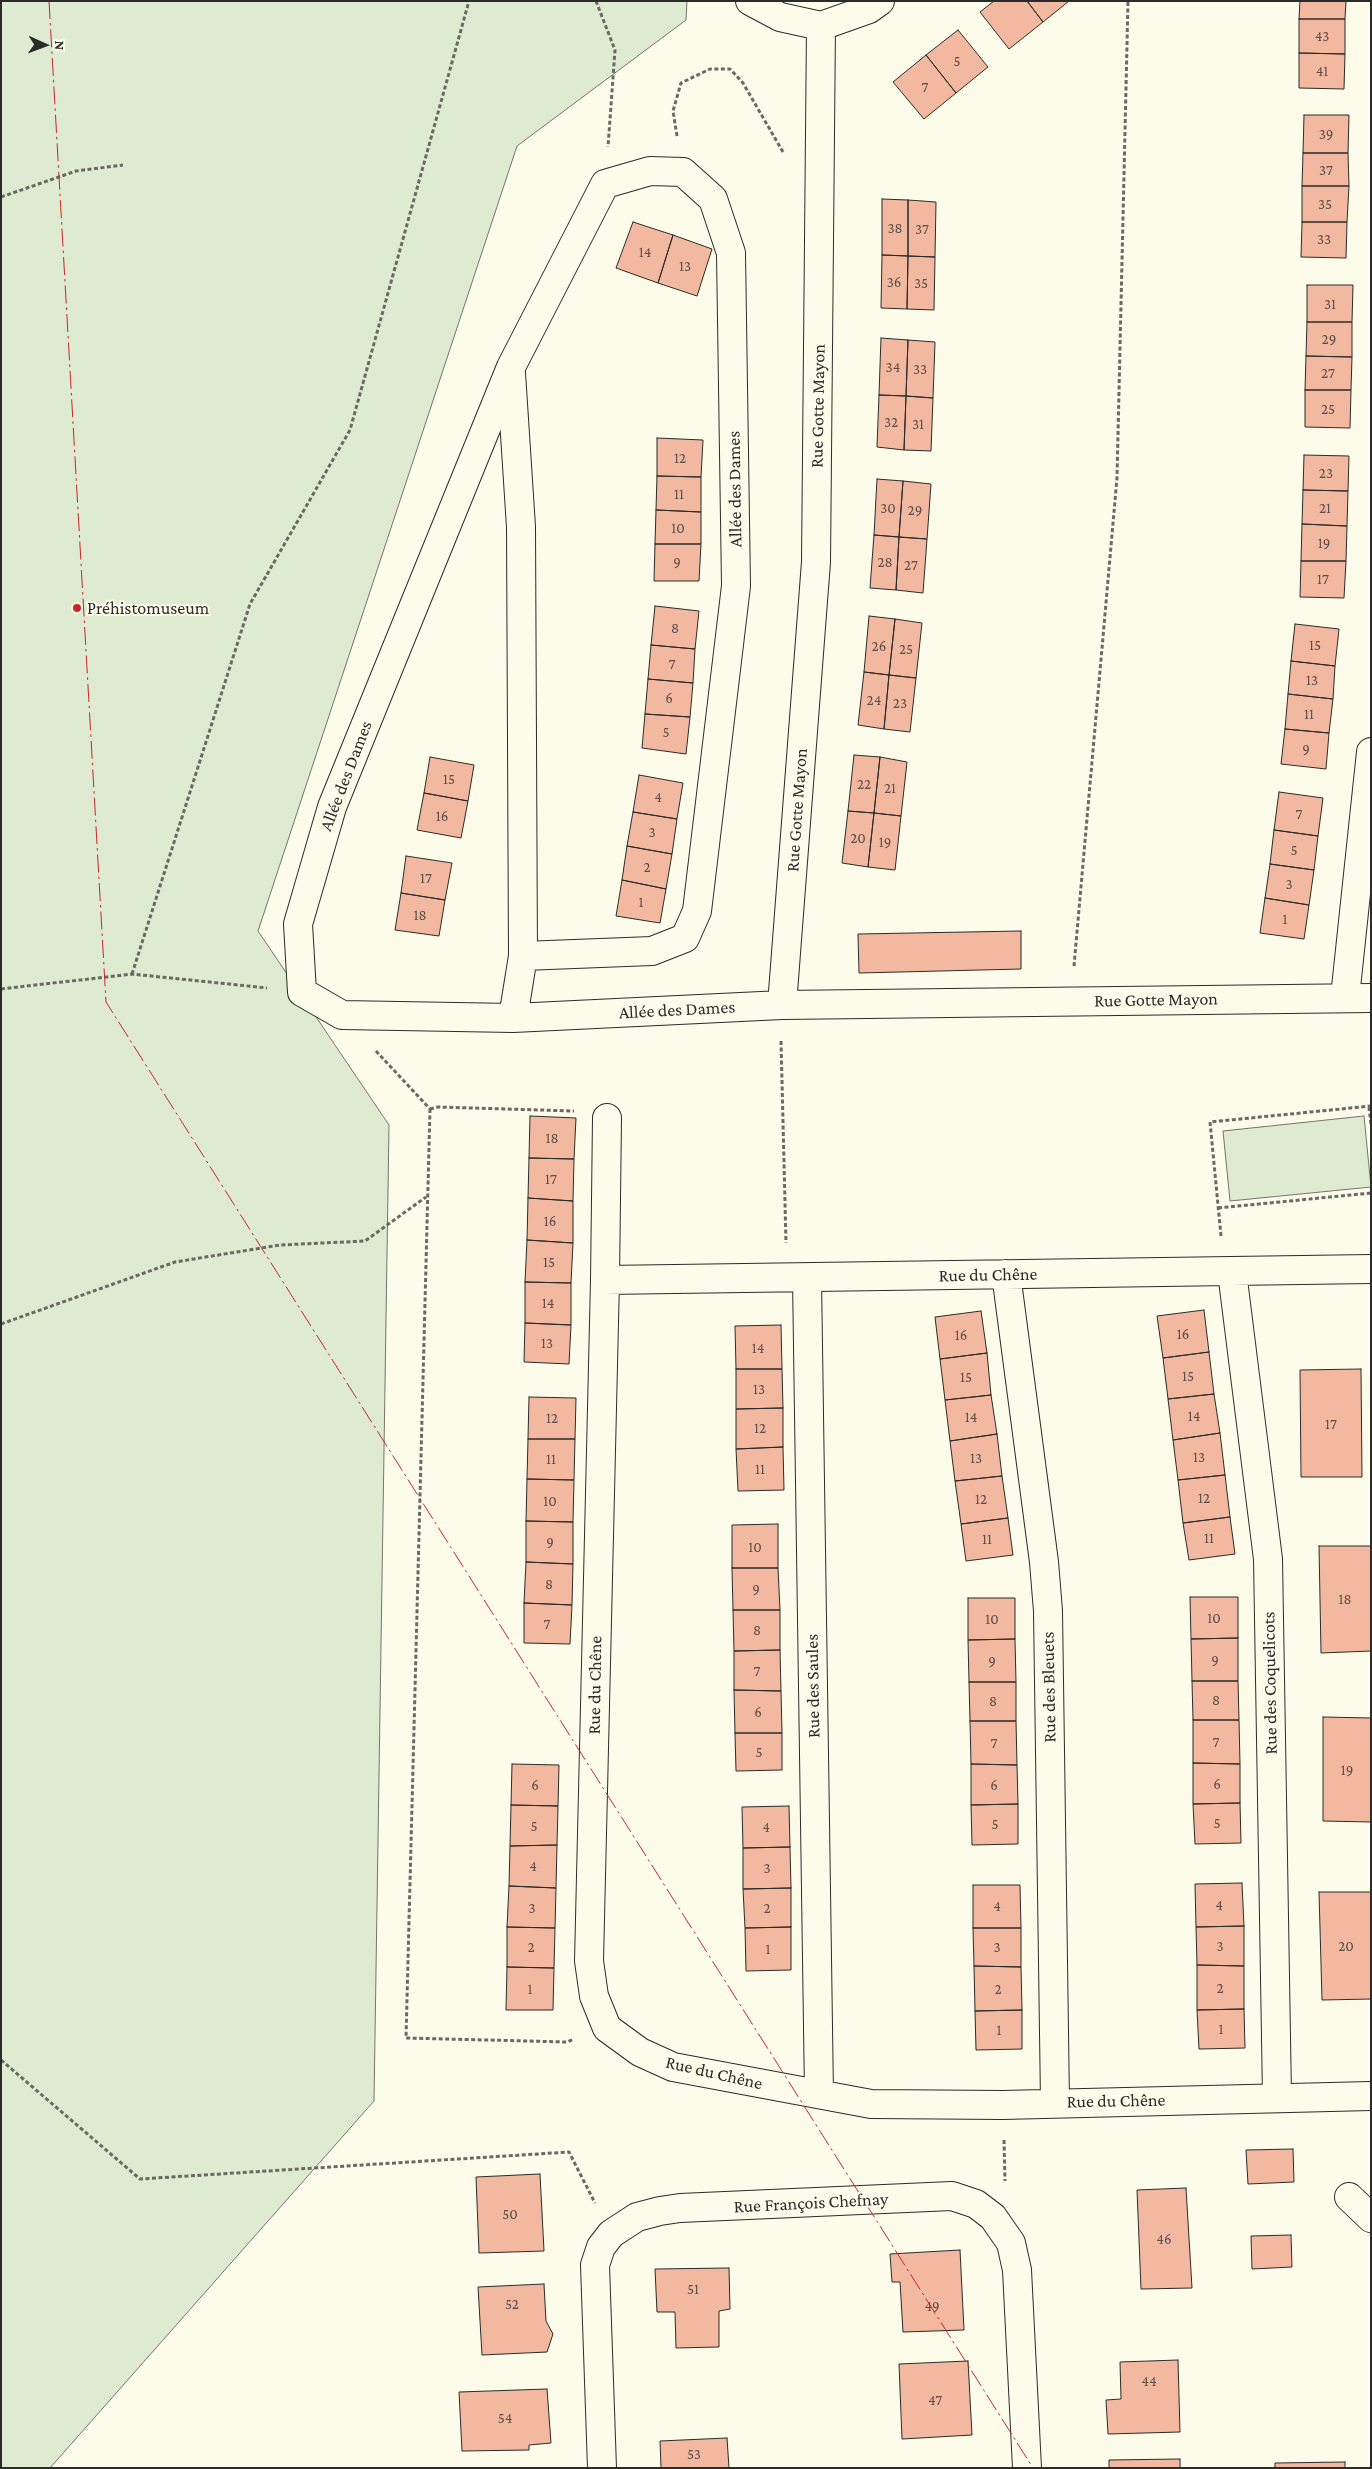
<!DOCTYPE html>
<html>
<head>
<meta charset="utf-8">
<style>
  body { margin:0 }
  #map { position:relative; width:1372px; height:2469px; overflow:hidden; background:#fdfbea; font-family:"Crimson Pro",serif }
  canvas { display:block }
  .frame { position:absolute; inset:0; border:2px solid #2b2b2b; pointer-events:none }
  .north { position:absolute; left:20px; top:20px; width:50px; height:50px; -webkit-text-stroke:4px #fdfbea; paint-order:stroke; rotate:92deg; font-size:14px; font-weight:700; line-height:20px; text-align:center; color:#2b2b2b }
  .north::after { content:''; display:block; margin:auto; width:18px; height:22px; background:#2b2b2b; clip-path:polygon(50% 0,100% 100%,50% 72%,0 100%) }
</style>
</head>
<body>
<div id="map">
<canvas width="1372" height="2469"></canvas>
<div class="frame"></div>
<div class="north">N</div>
</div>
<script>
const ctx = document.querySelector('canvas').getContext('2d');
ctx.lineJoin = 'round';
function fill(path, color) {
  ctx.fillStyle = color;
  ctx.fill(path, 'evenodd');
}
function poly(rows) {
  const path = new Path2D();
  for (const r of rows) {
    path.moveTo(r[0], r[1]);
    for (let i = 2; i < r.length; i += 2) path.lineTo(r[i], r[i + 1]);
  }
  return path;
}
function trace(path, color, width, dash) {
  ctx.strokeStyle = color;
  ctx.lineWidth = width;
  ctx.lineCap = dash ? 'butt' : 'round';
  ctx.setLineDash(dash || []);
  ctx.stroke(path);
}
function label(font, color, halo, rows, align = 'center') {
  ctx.font = font + ' "Crimson Pro",serif';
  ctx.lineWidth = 4;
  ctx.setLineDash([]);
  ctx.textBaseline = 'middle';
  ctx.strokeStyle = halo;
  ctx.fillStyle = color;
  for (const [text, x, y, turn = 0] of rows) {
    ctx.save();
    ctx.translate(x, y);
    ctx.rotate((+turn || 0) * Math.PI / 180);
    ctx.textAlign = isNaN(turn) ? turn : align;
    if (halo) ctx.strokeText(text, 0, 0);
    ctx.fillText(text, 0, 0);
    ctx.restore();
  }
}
const green = poly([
  [1,1,687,1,686,20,517,146,258,931,389,1125,374,2101,50,2468,1,2468,1,1],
  [1364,1116,1371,1187,1230,1201,1223,1131,1364,1116]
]);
fill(green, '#deebd1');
trace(green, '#74746e', 1);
const building = poly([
  [994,1,1027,1,1043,22,1009,49,980,12,994,1],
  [1027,1,1069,1,1043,22,1027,1],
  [1300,1,1346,1,1345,19,1299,19,1300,1],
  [1299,19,1345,19,1345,54,1299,53,1299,19],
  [958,30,988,67,956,93,926,55,958,30],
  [1299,53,1345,54,1344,89,1299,88,1299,53],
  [926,55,956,93,924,119,893,82,926,55],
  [1304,115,1349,115,1348,153,1303,153,1304,115],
  [1303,153,1348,153,1349,186,1302,186,1303,153],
  [1302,186,1349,186,1347,222,1302,222,1302,186],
  [882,199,908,200,908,256,882,255,882,199],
  [908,200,936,202,935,257,908,256,908,200],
  [633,222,673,235,658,283,616,268,633,222],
  [1302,222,1347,222,1346,258,1301,257,1302,222],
  [673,235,712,249,697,296,658,283,673,235],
  [882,255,908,256,907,309,881,308,882,255],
  [908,256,935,257,934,310,907,309,908,256],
  [1307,285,1353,285,1352,322,1307,322,1307,285],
  [1307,322,1352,322,1352,357,1306,356,1307,322],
  [881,338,908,340,906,396,879,395,881,338],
  [908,340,935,342,933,398,906,396,908,340],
  [1306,356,1352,357,1351,390,1305,390,1306,356],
  [1305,390,1351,390,1350,428,1305,427,1305,390],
  [879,395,906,396,904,450,877,447,879,395],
  [906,396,933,398,931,451,904,450,906,396],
  [657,438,703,440,701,477,657,476,657,438],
  [1304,455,1349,456,1348,491,1303,490,1304,455],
  [657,476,701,477,701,512,656,510,657,476],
  [877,479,903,481,899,537,874,535,877,479],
  [903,481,931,484,927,539,899,537,903,481],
  [1303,490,1348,491,1347,526,1302,524,1303,490],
  [656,510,701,512,701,544,655,544,656,510],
  [1302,524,1347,526,1346,561,1301,561,1302,524],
  [874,535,899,537,896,590,870,588,874,535],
  [899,537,927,539,923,593,896,590,899,537],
  [655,544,701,544,699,581,654,581,655,544],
  [1301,561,1346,561,1344,598,1300,597,1301,561],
  [655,606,699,611,695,649,651,645,655,606],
  [869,616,895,619,889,675,864,672,869,616],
  [895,619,922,623,916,678,889,675,895,619],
  [1295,624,1339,629,1335,666,1291,661,1295,624],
  [651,645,695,649,693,683,648,679,651,645],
  [1291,661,1335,666,1333,699,1288,694,1291,661],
  [864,672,889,675,884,729,858,725,864,672],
  [889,675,916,678,910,732,884,729,889,675],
  [648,679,693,683,690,717,645,714,648,679],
  [1288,694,1333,699,1329,733,1285,729,1288,694],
  [645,714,690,717,686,754,642,748,645,714],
  [1285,729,1329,733,1326,769,1281,764,1285,729],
  [854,755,880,757,874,813,848,811,854,755],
  [430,757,474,765,468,801,424,793,430,757],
  [880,757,907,762,901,816,874,813,880,757],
  [639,775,683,783,677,819,633,812,639,775],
  [1279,792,1323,798,1318,836,1274,830,1279,792],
  [424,793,468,801,461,838,417,830,424,793],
  [848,811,874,813,868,867,842,863,848,811],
  [633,812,677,819,672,854,627,846,633,812],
  [874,813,901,816,895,870,868,867,874,813],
  [1274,830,1318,836,1314,870,1270,864,1274,830],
  [627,846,672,854,666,889,622,880,627,846],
  [406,856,452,863,445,900,401,893,406,856],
  [1270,864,1314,870,1309,905,1265,898,1270,864],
  [622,880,666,889,660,923,616,916,622,880],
  [401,893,445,900,439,936,395,930,401,893],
  [1265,898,1309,905,1304,939,1260,933,1265,898],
  [1021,931,1021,969,859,973,858,934,1021,931],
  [530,1116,576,1118,574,1159,529,1158,530,1116],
  [529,1158,574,1159,573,1201,528,1198,529,1158],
  [528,1198,573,1201,573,1243,527,1240,528,1198],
  [527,1240,573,1243,571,1283,525,1282,527,1240],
  [525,1282,571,1283,571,1325,525,1323,525,1282],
  [1204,1310,1209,1352,1163,1358,1157,1316,1204,1310],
  [981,1311,987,1353,940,1359,935,1317,981,1311],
  [525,1323,571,1325,569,1364,524,1362,525,1323],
  [781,1325,782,1369,736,1369,735,1326,781,1325],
  [1209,1352,1214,1394,1168,1399,1163,1358,1209,1352],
  [987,1353,991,1395,945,1400,940,1359,987,1353],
  [736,1369,782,1369,783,1408,736,1409,736,1369],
  [1361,1369,1362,1477,1301,1477,1300,1370,1361,1369],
  [1214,1394,1220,1433,1173,1440,1168,1399,1214,1394],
  [991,1395,997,1434,950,1441,945,1400,991,1395],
  [529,1397,576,1398,575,1439,528,1439,529,1397],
  [783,1408,783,1447,736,1449,736,1409,783,1408],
  [1220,1433,1225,1475,1178,1480,1173,1440,1220,1433],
  [997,1434,1002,1476,955,1481,950,1441,997,1434],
  [528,1439,575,1439,574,1480,527,1479,528,1439],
  [783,1447,784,1490,738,1491,736,1449,783,1447],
  [1225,1475,1230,1517,1183,1523,1178,1480,1225,1475],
  [1002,1476,1008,1518,961,1524,955,1481,1002,1476],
  [527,1479,574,1480,573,1522,526,1521,527,1479],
  [1230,1517,1235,1554,1189,1560,1183,1523,1230,1517],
  [1008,1518,1013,1555,966,1561,961,1524,1008,1518],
  [526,1521,573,1522,573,1564,526,1562,526,1521],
  [778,1524,778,1568,732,1568,732,1525,778,1524],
  [1319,1546,1371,1546,1371,1651,1321,1653,1319,1546],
  [526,1562,573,1564,572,1605,524,1603,526,1562],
  [732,1568,778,1568,780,1610,733,1610,732,1568],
  [1190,1597,1238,1597,1238,1638,1191,1639,1190,1597],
  [968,1598,1015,1598,1015,1639,968,1640,968,1598],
  [524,1603,572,1605,570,1644,524,1643,524,1603],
  [733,1610,780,1610,780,1650,734,1651,733,1610],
  [1238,1638,1238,1681,1192,1681,1191,1639,1238,1638],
  [1015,1639,1016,1682,969,1682,968,1640,1015,1639],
  [780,1650,781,1691,734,1690,734,1651,780,1650],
  [1192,1681,1238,1681,1239,1720,1193,1720,1192,1681],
  [969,1682,1016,1682,1016,1721,970,1721,969,1682],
  [734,1690,781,1691,782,1733,735,1733,734,1690],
  [1323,1717,1371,1718,1371,1822,1323,1821,1323,1717],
  [1193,1720,1239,1720,1240,1764,1193,1763,1193,1720],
  [970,1721,1016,1721,1017,1765,971,1764,970,1721],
  [735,1733,782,1733,782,1770,736,1771,735,1733],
  [1193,1763,1240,1764,1240,1803,1193,1804,1193,1763],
  [512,1764,559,1765,558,1806,511,1805,512,1764],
  [971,1764,1017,1765,1018,1804,971,1805,971,1764],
  [1240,1803,1241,1843,1195,1844,1193,1804,1240,1803],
  [1018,1804,1018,1844,972,1845,971,1805,1018,1804],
  [511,1805,558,1806,557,1845,510,1846,511,1805],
  [789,1806,790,1847,743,1848,742,1807,789,1806],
  [557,1845,556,1888,509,1886,510,1846,557,1845],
  [790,1847,791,1888,743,1889,743,1848,790,1847],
  [1242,1883,1244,1926,1196,1927,1195,1884,1242,1883],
  [973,1885,1020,1885,1021,1928,973,1928,973,1885],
  [509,1886,556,1888,555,1928,507,1927,509,1886],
  [791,1888,791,1927,745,1928,743,1889,791,1888],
  [1319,1892,1371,1892,1371,1999,1322,2000,1319,1892],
  [1244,1926,1244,1966,1197,1965,1196,1927,1244,1926],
  [507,1927,555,1928,554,1968,507,1967,507,1927],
  [791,1927,791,1970,746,1971,745,1928,791,1927],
  [973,1928,1021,1928,1021,1967,974,1966,973,1928],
  [1197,1965,1244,1966,1244,2009,1197,2010,1197,1965],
  [974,1966,1021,1967,1022,2010,975,2011,974,1966],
  [507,1967,554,1968,553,2010,506,2010,507,1967],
  [1244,2009,1245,2048,1199,2049,1197,2010,1244,2009],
  [1022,2010,1022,2049,976,2050,975,2011,1022,2010],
  [1293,2149,1294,2182,1248,2184,1246,2150,1293,2149],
  [540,2174,544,2251,479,2253,476,2177,540,2174],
  [1186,2188,1192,2288,1141,2289,1137,2190,1186,2188],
  [1291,2235,1292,2267,1252,2269,1251,2236,1291,2235],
  [960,2250,964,2330,903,2332,900,2282,892,2282,890,2254,960,2250],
  [729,2268,730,2309,719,2311,719,2347,676,2348,675,2312,657,2312,655,2269,729,2268],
  [544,2284,546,2321,553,2334,547,2352,482,2355,478,2287,544,2284],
  [1178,2360,1180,2432,1108,2434,1106,2400,1121,2399,1120,2362,1178,2360],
  [968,2361,972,2435,902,2439,899,2364,968,2361],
  [547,2389,551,2443,529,2445,529,2450,462,2451,459,2392,547,2389],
  [727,2438,729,2468,661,2468,660,2441,727,2438],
  [1180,2459,1180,2468,1109,2468,1109,2460,1180,2459],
  [1345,2462,1345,2468,1275,2468,1275,2463,1345,2462]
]);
fill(building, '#f2b8a0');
trace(building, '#2b2b2b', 1);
const minor = poly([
  [750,1,780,17,821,26,869,9,880,1],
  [511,373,521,527,523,956,513,1018],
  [523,956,652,951,685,938,697,911,736,586,731,253,713,199,683,172,650,171,605,184,511,367,332,807,298,924,302,992,342,1015,513,1018,782,1005,1371,998],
  [1345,997,1371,752],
  [782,1005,816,562,821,26],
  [1371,1269,605,1280,589,1961,594,1996,607,2028,640,2052,673,2067,871,2104,1003,2105,1371,2096],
  [1232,1272,1268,1559,1277,2097],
  [1006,1274,1044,1562,1048,1611,1055,2102],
  [807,1278,819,2094],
  [605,1280,607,1118],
  [1349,2197,1371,2218],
  [602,2468,595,2265,601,2247,611,2234,637,2217,660,2211,680,2208,952,2196,976,2204,993,2217,1011,2243,1017,2270,1027,2468]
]);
trace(minor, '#2b2b2b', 30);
trace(poly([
  [596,1,615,50,608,147],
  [677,136,673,111,681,83,710,69,730,69,743,83,783,152],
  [1,197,76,171,123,165],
  [1074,966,1117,478,1128,1],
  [132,974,250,604,350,430,469,1],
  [1,989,132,974,267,988],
  [781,1041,786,1243],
  [376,1051,430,1109],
  [1369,1107,1371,1125],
  [430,1109,406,2038,567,2042,574,2039],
  [430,1109,438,1107,574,1111],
  [1218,1208,1371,1193],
  [1221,1236,1210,1122,1371,1106],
  [1,1324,175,1262,280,1245,365,1241,426,1197],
  [1,2060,140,2179,569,2152,595,2203],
  [1004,2140,1005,2181]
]), '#6a6964', 3, [4, 2.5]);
trace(minor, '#fdfbea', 28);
trace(poly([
  [49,1,106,1002,1033,2468]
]), '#c62828', 1, [18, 4, 2.5, 4]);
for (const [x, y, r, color] of [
  [77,608,5,"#c62828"]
]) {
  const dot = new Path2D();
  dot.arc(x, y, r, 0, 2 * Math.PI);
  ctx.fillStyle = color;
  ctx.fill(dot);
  trace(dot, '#fdfbea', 2);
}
label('15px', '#5d4e48', null, [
  ["43",1322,36],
  ["5",957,61],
  ["41",1322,71],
  ["7",925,87],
  ["39",1326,134],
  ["37",1326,170],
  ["35",1325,204],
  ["38",895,228],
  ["37",922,229],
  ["33",1324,239],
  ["14",645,252],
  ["13",685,266],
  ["36",894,282],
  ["35",921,283],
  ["31",1330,304],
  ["29",1329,339],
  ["34",893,367],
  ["33",920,369],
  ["27",1328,373],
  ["25",1328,409],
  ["32",891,422],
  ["31",918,424],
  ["12",680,458],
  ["23",1326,473],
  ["11",679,494],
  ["30",888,508],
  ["21",1325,508],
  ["29",915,510],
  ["10",678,528],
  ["19",1324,543],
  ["9",677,562],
  ["28",885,562],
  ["27",911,565],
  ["17",1323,579],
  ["8",675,628],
  ["15",1315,645],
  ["26",879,646],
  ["25",906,649],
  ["7",672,664],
  ["13",1312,680],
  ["6",669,698],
  ["24",874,700],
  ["23",900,703],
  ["11",1309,714],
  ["5",666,732],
  ["9",1306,749],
  ["15",449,779],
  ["22",864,784],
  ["21",890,788],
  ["4",658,797],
  ["7",1299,814],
  ["16",442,816],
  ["3",652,832],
  ["20",858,838],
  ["19",885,842],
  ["5",1294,850],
  ["2",647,867],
  ["17",426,878],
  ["3",1289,884],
  ["1",641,902],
  ["18",420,915],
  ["1",1285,919],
  ["18",552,1138],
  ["17",551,1179],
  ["16",550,1221],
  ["15",549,1262],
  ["14",548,1303],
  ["16",1183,1334],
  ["16",961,1335],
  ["13",547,1343],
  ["14",758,1348],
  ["15",1188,1376],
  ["15",966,1377],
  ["13",759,1389],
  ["14",1194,1416],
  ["14",971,1417],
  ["12",552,1418],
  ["17",1331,1424],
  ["12",760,1428],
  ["13",1199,1457],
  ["13",976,1458],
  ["11",551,1459],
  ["11",760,1469],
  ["12",1204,1498],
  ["12",981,1499],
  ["10",550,1501],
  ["11",1209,1538],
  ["11",987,1539],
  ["9",550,1542],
  ["10",755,1547],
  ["8",549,1584],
  ["9",756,1589],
  ["18",1345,1599],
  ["10",1214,1618],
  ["10",992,1619],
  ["7",547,1624],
  ["8",757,1630],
  ["9",1215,1660],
  ["9",992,1661],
  ["7",757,1671],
  ["8",1216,1700],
  ["8",993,1701],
  ["6",758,1712],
  ["7",1216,1742],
  ["7",994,1743],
  ["5",759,1752],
  ["19",1347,1770],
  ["6",1217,1784],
  ["6",535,1785],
  ["6",994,1785],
  ["5",1217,1823],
  ["5",995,1824],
  ["5",534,1826],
  ["4",766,1827],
  ["4",533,1866],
  ["3",767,1868],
  ["4",1219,1905],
  ["4",997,1906],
  ["3",532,1908],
  ["2",767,1908],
  ["3",1220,1946],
  ["20",1346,1946],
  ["2",531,1947],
  ["3",997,1947],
  ["1",768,1949],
  ["2",1220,1988],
  ["1",530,1989],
  ["2",998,1989],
  ["1",1221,2029],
  ["1",999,2030],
  ["50",510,2214],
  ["46",1164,2239],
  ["51",693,2289],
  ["52",512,2304],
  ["49",932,2306],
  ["44",1149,2381],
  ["47",935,2400],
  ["54",505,2418],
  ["53",694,2454]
]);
label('18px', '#2b2b2b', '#fdfbea', [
  ["Rue Gotte Mayon",818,406,-89],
  ["Allée des Dames",735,489,-91],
  ["Allée des Dames",346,776,-69],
  ["Rue Gotte Mayon",797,810,-86],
  ["Rue Gotte Mayon",1156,1000,-1],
  ["Allée des Dames",677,1010,-3],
  ["Rue du Chêne",988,1275,-1],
  ["Rue des Coquelicots",1270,1683,-91],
  ["Rue du Chêne",595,1685,-89],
  ["Rue des Saules",813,1686,-91],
  ["Rue des Bleuets",1049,1687,-91],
  ["Rue du Chêne",714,2073,13],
  ["Rue du Chêne",1116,2101,-1],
  ["Rue François Chefnay",811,2203,-3]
]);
label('18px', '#2b2b2b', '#fdfbea', [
  ["Préhistomuseum",87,608]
], 'left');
</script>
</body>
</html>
